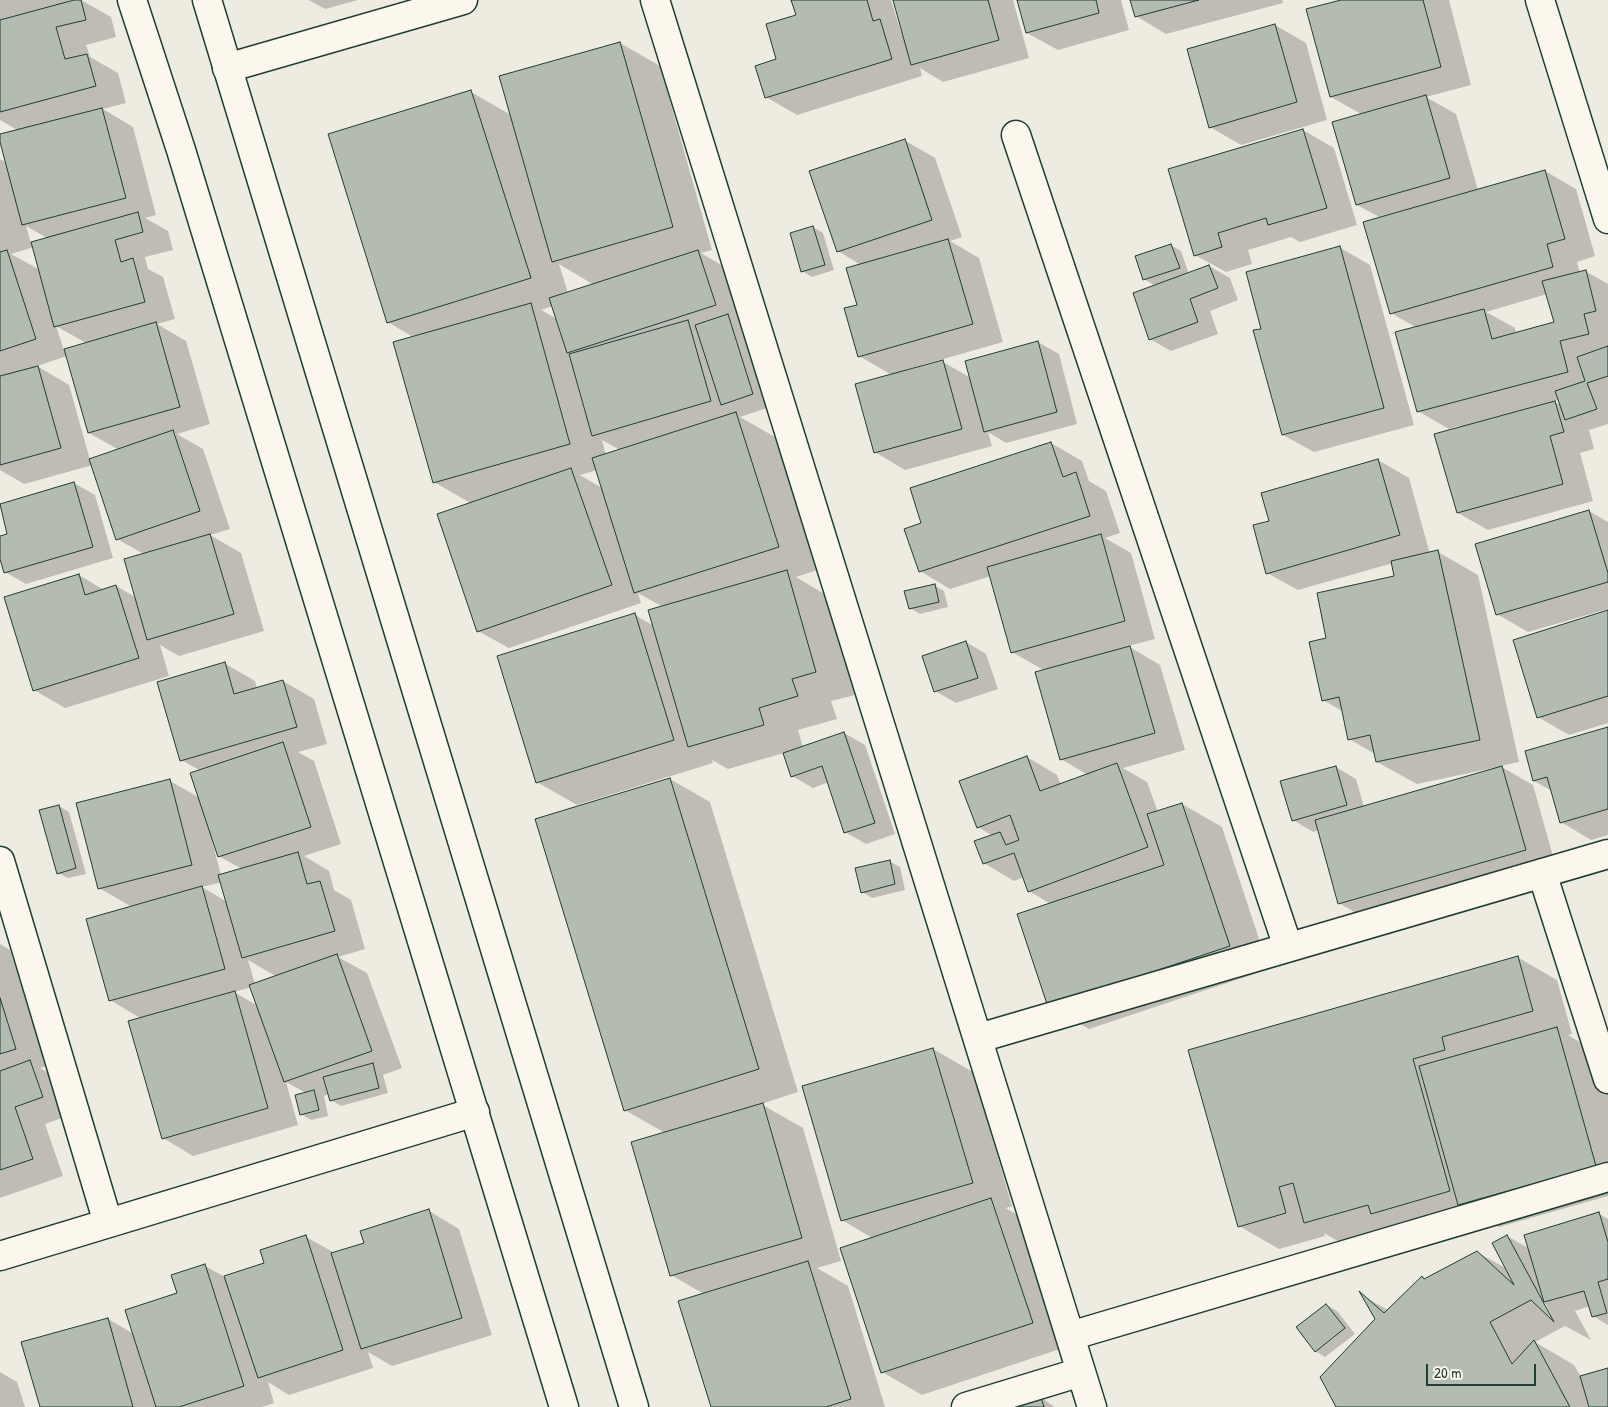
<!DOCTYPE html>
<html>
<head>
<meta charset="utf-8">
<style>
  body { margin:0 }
  #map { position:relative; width:1608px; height:1407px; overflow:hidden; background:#eeece1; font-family:"Patrick Hand",sans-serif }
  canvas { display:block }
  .scale { position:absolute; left:1426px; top:1364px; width:110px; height:22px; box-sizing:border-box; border:2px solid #1f3d34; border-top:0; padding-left:6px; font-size:15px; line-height:18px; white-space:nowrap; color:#1f3d34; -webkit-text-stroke:4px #fbf7ec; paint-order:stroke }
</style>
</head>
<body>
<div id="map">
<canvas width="1608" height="1407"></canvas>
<div class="scale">20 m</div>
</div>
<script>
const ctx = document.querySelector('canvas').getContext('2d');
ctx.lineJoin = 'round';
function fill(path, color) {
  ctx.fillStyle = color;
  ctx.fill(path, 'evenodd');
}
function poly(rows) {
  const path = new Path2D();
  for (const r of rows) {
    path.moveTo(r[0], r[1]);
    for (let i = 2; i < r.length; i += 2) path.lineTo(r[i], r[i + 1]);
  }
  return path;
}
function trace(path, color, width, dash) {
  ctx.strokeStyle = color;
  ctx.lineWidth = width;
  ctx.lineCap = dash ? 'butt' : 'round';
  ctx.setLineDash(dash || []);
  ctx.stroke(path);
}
fill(poly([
  [0,0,69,0,70,3,81,0,111,17,116,37,86,45,90,57,118,73,126,103,103,109,133,127,156,215,145,218,168,231,173,250,145,257,148,269,163,277,175,319,157,324,186,341,210,424,177,434,203,449,230,529,210,535,241,553,264,631,179,656,160,645,169,676,65,708,34,690,79,575,104,590,116,586,137,598,144,554,117,539,93,465,24,484,0,470,0,159,7,163,0,136,19,131,0,120],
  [26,226,47,238,31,243],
  [34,247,40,270,11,254],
  [56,326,86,343,64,350],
  [67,356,89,433,119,450,90,460,69,385,37,366],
  [309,0,358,0,325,9],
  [792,0,891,0,901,32,903,32,895,0,1013,0,1029,58,943,82,920,68,922,76,797,115,766,97,778,60,797,16],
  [1018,0,1121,0,1129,30,1058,50,1027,33],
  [1132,0,1282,0,1283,3,1166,34,1136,16],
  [1346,0,1449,0,1471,85,1426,97,1456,114,1478,190,1545,171,1576,189,1595,256,1577,262,1580,273,1585,271,1608,284,1608,424,1589,430,1594,449,1580,453,1593,501,1488,530,1458,513,1459,426,1449,429,1418,411,1417,328,1391,313,1381,218,1357,205,1363,115,1331,97],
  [1547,294,1555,323,1516,334,1515,328,1486,312],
  [1559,400,1561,405,1553,401],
  [1275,25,1306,43,1327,120,1241,145,1210,127],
  [620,43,660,66,712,250,701,253,728,269,773,406,740,417,775,437,818,570,796,577,826,595,855,695,831,701,837,719,798,730,803,747,844,733,865,745,895,834,866,844,845,832,829,782,813,788,792,776,784,753,728,769,712,760,713,763,577,805,537,782,635,615,654,626,663,607,638,593,641,603,509,648,478,631,472,504,434,482,413,337,388,322,471,92,511,115],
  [559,264,594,285,568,293],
  [553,306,557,319,541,310],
  [602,440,620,450,606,455],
  [597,470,602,488,580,475],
  [1303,130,1334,148,1357,225,1300,242,1291,237,1248,250,1252,264,1226,272,1195,255],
  [904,140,935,158,962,237,950,241,979,258,1003,342,908,369,909,371,943,362,971,378,1038,342,1059,354,1077,424,1006,443,988,432,992,446,905,470,875,452,892,375,859,356,858,306,861,265,838,251],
  [813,227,823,233,834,270,812,277,802,271],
  [1171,245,1181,251,1189,274,1209,266,1230,278,1238,300,1210,311,1218,334,1171,351,1150,339,1156,286,1144,279],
  [1339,247,1370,265,1414,425,1314,452,1283,435,1263,329],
  [1051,443,1082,461,1089,481,1106,491,1120,533,1105,538,1131,553,1155,639,1128,646,1160,665,1185,750,1123,768,1147,782,1158,812,1182,804,1222,827,1269,969,1089,1029,1049,1006,1051,904,1029,891,1024,877,1014,881,984,863,993,836,978,827,1027,757,1057,775,1061,785,1088,775,1061,759,1045,671,1012,652,991,576,950,589,920,571,923,524],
  [1378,460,1409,478,1430,554,1438,552,1478,575,1519,762,1500,766,1533,785,1556,867,1370,921,1339,903,1319,830,1313,832,1293,820,1336,767,1356,779,1364,807,1494,770,1493,768,1417,784,1377,762,1375,754,1349,739,1344,712,1323,700,1328,639,1395,577,1393,563,1298,590,1267,573,1270,522],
  [74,483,95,495,113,558,26,584,5,572,0,554,0,537,9,535,0,505],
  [1589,511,1608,522,1608,609,1528,632,1497,614],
  [934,585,944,591,948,607,920,614,910,608],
  [1608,612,1608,723,1569,735,1538,717],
  [966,642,986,654,998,689,956,703,935,691],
  [224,663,255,681,257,689,283,681,314,699,327,744,298,752,314,761,341,844,304,856,329,871,334,890,351,900,365,949,338,957,367,973,402,1068,383,1075,388,1093,341,1106,331,1100,329,1094,324,1096,328,1116,311,1120,301,1114,306,1093,286,1082,298,1125,193,1156,163,1138,142,1019,110,1000,132,907,99,888,170,781,200,798,201,771,181,760],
  [211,837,213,837,220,857,242,869,221,875],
  [222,882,227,902,202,887],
  [248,960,277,977,255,984],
  [252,987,258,1006,234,992],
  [1608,729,1608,835,1591,840,1561,822,1552,791,1534,781,1526,752],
  [670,779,710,802,798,1092,761,1104,803,1128,841,1261,817,1268,848,1286,885,1407,712,1407,704,1294,671,1275,665,1133,625,1110],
  [59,806,69,812,86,874,68,878,58,873],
  [889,861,900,867,905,890,872,898,862,892],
  [0,944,10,950,46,1066,40,1068,60,1080,73,1114,45,1124,63,1176,0,1198],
  [1517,957,1557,980,1572,1034,1568,1035,1596,1052,1608,1093,1608,1196,1499,1227,1481,1216,1345,1245,1324,1233,1325,1236,1279,1249,1239,1226,1189,1051],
  [933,1049,973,1072,1012,1206,1006,1208,1031,1223,1072,1345,922,1395,882,1372,874,1239,842,1220],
  [429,1211,459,1229,492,1335,392,1366,368,1352,373,1368,289,1395,268,1382,274,1403,262,1407,41,1407,108,1319,134,1334,179,1294,205,1266,225,1277,266,1264,306,1237,335,1253,365,1244],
  [1599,1214,1608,1219,1608,1325,1593,1316,1590,1306,1575,1311,1591,1340,1565,1326,1535,1342,1574,1365,1581,1377,1608,1370,1608,1407,1338,1407,1376,1319,1363,1296,1388,1310,1422,1278,1426,1280,1477,1252,1507,1269,1507,1236,1530,1249],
  [1541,1300,1544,1300,1551,1315,1549,1316],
  [1327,1305,1337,1311,1355,1334,1325,1357,1315,1351],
  [0,1372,17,1382,25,1407,0,1407],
  [1041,1398,1055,1407,1014,1407]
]), '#0003');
const building = poly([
  [74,0,81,0,86,20,56,27,65,59,87,54,96,86,0,112,0,20,74,0],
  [791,0,867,0,873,21,880,19,892,59,765,98,755,66,776,59,766,24,796,15,791,0],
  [893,0,988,0,999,40,911,65,893,0],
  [1017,0,1096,0,1099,13,1026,33,1017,0],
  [1130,0,1199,0,1135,17,1130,0],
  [1341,0,1423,0,1441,67,1330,97,1306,9,1341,0],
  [1275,24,1297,102,1209,128,1187,49,1275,24],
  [620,42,673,227,552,262,499,76,620,42],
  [471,90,531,278,387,323,328,134,471,90],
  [1426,95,1450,178,1356,205,1332,122,1426,95],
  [102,108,126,198,22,225,0,142,0,134,102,108],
  [1303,129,1327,208,1268,225,1266,218,1218,233,1222,247,1194,256,1168,169,1303,129],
  [905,139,932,220,837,252,809,171,905,139],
  [1545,170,1565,239,1547,244,1553,267,1390,314,1363,222,1545,170],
  [138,212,143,232,115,240,121,262,133,258,145,302,54,327,31,242,138,212],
  [813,226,825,265,801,272,790,233,813,226],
  [948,239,973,324,858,357,844,308,857,305,846,268,948,239],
  [1171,244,1180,268,1143,280,1135,256,1171,244],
  [1340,246,1384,408,1282,435,1253,330,1261,329,1246,272,1340,246],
  [7,250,36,339,0,351,0,252,7,250],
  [698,250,716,305,567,353,549,298,698,250],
  [1209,265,1218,288,1190,299,1198,322,1149,340,1133,293,1209,265],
  [1586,270,1596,311,1584,314,1589,334,1560,341,1568,372,1417,412,1395,332,1484,309,1492,339,1554,322,1542,281,1586,270],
  [531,303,570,444,433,483,393,342,531,303],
  [728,314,753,394,721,405,695,325,728,314],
  [688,320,711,401,592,436,569,354,688,320],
  [156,322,180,407,88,433,64,349,156,322],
  [1038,341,1057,412,984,432,965,361,1038,341],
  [1608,346,1608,376,1587,383,1597,409,1565,420,1555,391,1585,381,1577,357,1608,346],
  [943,360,962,429,874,453,855,384,943,360],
  [38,366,61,448,0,465,0,376,38,366],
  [1555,401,1564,432,1550,436,1563,484,1457,513,1434,434,1555,401],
  [736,412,779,547,634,593,592,458,736,412],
  [173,430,200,511,116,540,89,459,173,430],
  [1051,442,1063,477,1076,472,1090,516,919,572,904,529,921,523,910,488,1051,442],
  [1378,459,1400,535,1266,574,1253,525,1269,521,1261,493,1378,459],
  [571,468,612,585,477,632,437,514,571,468],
  [74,482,93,547,4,573,0,559,0,536,7,534,0,504,74,482],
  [1589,510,1608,573,1608,582,1496,615,1475,544,1589,510],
  [210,534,234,614,147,640,124,559,210,534],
  [1101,534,1125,621,1011,653,987,567,1101,534],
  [1438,550,1480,740,1376,762,1370,735,1348,740,1339,697,1322,701,1309,642,1326,638,1317,593,1394,576,1391,561,1438,550],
  [787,570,816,672,792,679,798,696,759,708,764,725,688,747,648,610,787,570],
  [79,574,85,595,116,585,139,658,33,691,4,597,79,574],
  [935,584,939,602,909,609,904,591,935,584],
  [1608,610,1608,696,1537,718,1513,640,1608,610],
  [635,613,674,740,536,783,497,656,635,613],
  [966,641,978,678,934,692,922,656,966,641],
  [1130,646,1155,733,1060,760,1035,672,1130,646],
  [225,662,234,694,283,680,297,727,180,761,157,682,225,662],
  [1608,727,1608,809,1560,823,1547,777,1533,781,1525,751,1608,727],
  [844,732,875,823,844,833,822,766,791,777,783,753,844,732],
  [283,742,311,827,218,857,190,773,283,742],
  [1027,756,1040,791,1117,763,1148,847,1028,892,1014,853,983,864,974,841,1000,832,1006,845,1019,840,1010,815,977,828,959,781,1027,756],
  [1336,766,1347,805,1292,821,1280,781,1336,766],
  [1502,766,1526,850,1338,904,1315,820,1502,766],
  [670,778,759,1069,624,1111,535,819,670,778],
  [170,779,192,865,98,889,76,803,170,779],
  [1182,803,1230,946,1048,1007,1017,914,1164,865,1147,814,1182,803],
  [59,805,76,868,57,874,39,810,59,805],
  [298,852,307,884,320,881,335,931,242,958,218,875,298,852],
  [890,860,895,884,861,893,855,868,890,860],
  [202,886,225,969,109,1001,86,919,202,886],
  [337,954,372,1051,284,1082,249,985,337,954],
  [1518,956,1533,1011,1442,1037,1445,1050,1413,1059,1450,1191,1371,1214,1368,1205,1304,1223,1293,1183,1279,1187,1286,1213,1238,1227,1188,1050,1518,956],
  [235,991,268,1108,162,1139,128,1021,235,991],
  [0,998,16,1049,0,1054,0,998],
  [1557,1027,1596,1166,1458,1205,1419,1066,1557,1027],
  [933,1048,973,1183,841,1221,802,1086,933,1048],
  [30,1060,43,1097,15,1107,33,1159,0,1170,0,1071,30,1060],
  [373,1063,379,1088,330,1101,323,1077,373,1063],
  [314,1090,319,1110,300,1115,295,1095,314,1090],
  [763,1103,802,1238,670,1276,631,1142,763,1103],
  [991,1198,1033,1323,881,1373,840,1248,991,1198],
  [429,1209,462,1318,361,1349,331,1253,364,1243,360,1231,429,1209],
  [1599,1212,1608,1242,1608,1279,1598,1282,1607,1313,1592,1317,1584,1291,1544,1302,1524,1235,1599,1212],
  [306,1235,343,1350,258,1378,224,1276,264,1263,260,1250,306,1235],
  [1507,1235,1554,1322,1531,1300,1490,1322,1512,1364,1534,1340,1570,1407,1336,1407,1320,1377,1375,1319,1359,1291,1384,1313,1422,1276,1424,1279,1477,1251,1514,1285,1492,1243,1507,1235],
  [808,1261,851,1399,826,1407,711,1407,678,1301,808,1261],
  [205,1264,244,1386,179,1407,156,1407,125,1310,177,1293,171,1275,205,1264],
  [1326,1304,1345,1328,1315,1352,1296,1327,1326,1304],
  [108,1318,133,1407,40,1407,21,1342,108,1318],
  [1608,1368,1608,1407,1589,1407,1580,1376,1608,1368],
  [1041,1397,1044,1407,1010,1407,1041,1397]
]);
fill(building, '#b4bbb0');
trace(building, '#1f3d34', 1);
const street = poly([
  [655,0,1092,1407],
  [1540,0,1608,219],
  [227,68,463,0],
  [1016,135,1288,947],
  [0,861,108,1223],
  [1542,873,1608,1079],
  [979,1038,1608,854],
  [0,1256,475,1112],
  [1070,1336,1608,1177],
  [966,1407,1081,1372]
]);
const secondary = poly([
  [132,0,181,150,564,1407],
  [207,0,634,1407]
]);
trace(street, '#1f3d34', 31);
trace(secondary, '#1f3d34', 31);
trace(street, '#fbf7ec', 28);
trace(secondary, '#fbf7ec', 28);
</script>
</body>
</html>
